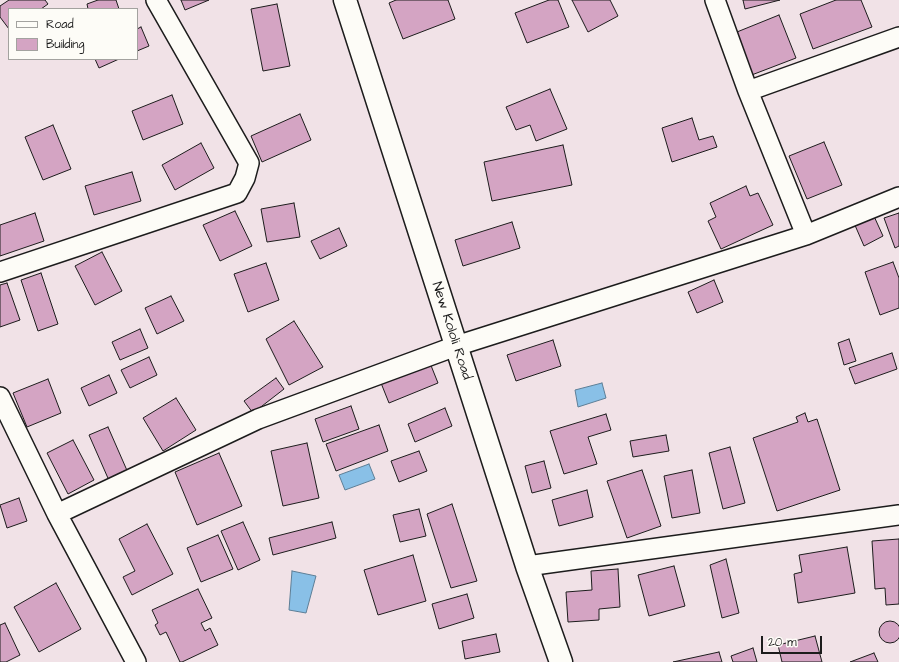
<!DOCTYPE html>
<html>
<head>
<meta charset="utf-8">
<style>
  body { margin:0 }
  #map { position:relative; width:899px; height:662px; overflow:hidden; background:#f1e2e7; font-family:"Architects Daughter",sans-serif }
  canvas { display:block }
  .legend { position:absolute; left:8px; top:8px; width:130px; height:52px; box-sizing:border-box; background:#fdfcf7; border:1px solid #a3a29f; margin:0; padding:5px 7px; list-style:none; font-size:12px; color:#1c1c1c }
  .legend li { display:flex; align-items:center; gap:8px; height:20px }
  .legend b { width:20px; border:1px solid #a3a29f }
  .scale { position:absolute; left:761px; top:636px; width:61px; height:18px; box-sizing:border-box; border:2px solid #1c1c1c; border-top:0; padding-left:5px; font-size:12px; line-height:14px; white-space:nowrap; color:#1c1c1c; -webkit-text-stroke:3px #fdfcf7; paint-order:stroke }
</style>
</head>
<body>
<div id="map">
<canvas width="899" height="662"></canvas>
<ul class="legend">
<li><b style="height:5px;background:#fdfcf7"></b>Road</li>
<li><b style="height:11px;background:#d4a4c3"></b>Building</li>
</ul>
<div class="scale">20 m</div>
</div>
<script>
const ctx = document.querySelector('canvas').getContext('2d');
ctx.lineJoin = 'round';
function fill(path, color) {
  ctx.fillStyle = color;
  ctx.fill(path, 'evenodd');
}
function poly(rows) {
  const path = new Path2D();
  for (const r of rows) {
    if (r.length === 3) {
      path.moveTo(r[0] + r[2], r[1]);
      path.arc(r[0], r[1], r[2], 0, 2 * Math.PI);
      continue;
    }
    path.moveTo(r[0], r[1]);
    for (let i = 2; i < r.length; i += 2) path.lineTo(r[i], r[i + 1]);
  }
  return path;
}
function trace(path, color, width, dash) {
  ctx.strokeStyle = color;
  ctx.lineWidth = width;
  ctx.lineCap = dash ? 'butt' : 'round';
  ctx.setLineDash(dash || []);
  ctx.stroke(path);
}
function label(font, color, halo, rows, align = 'center') {
  ctx.font = font + ' "Architects Daughter",sans-serif';
  ctx.lineWidth = 3;
  ctx.setLineDash([]);
  ctx.textBaseline = 'middle';
  ctx.strokeStyle = halo;
  ctx.fillStyle = color;
  for (const [text, x, y, turn = 0] of rows) {
    ctx.save();
    ctx.translate(x, y);
    ctx.rotate((+turn || 0) * Math.PI / 180);
    ctx.textAlign = isNaN(turn) ? turn : align;
    if (halo) ctx.strokeText(text, 0, 0);
    ctx.fillText(text, 0, 0);
    ctx.restore();
  }
}
const water = poly([
  [602,383,606,398,578,407,575,390,602,383],
  [369,464,375,479,345,490,339,475,369,464],
  [292,571,316,576,306,613,289,610,292,571]
]);
fill(water, '#89c0e7');
trace(water, '#5d7e96', 1);
const building = poly([
  [9,0,45,0,48,4,41,9,9,9,9,29,0,17,0,6,9,0],
  [98,0,116,0,119,9,88,9,87,4,98,0],
  [181,0,209,0,185,10,181,0],
  [396,0,448,0,455,19,403,39,389,3,396,0],
  [549,0,558,0,569,27,527,43,515,13,549,0],
  [572,0,610,0,618,16,588,32,572,0],
  [743,0,780,0,745,9,743,0],
  [836,0,861,0,872,27,813,49,800,14,836,0],
  [277,4,290,66,263,71,251,9,277,4],
  [779,15,796,58,749,76,732,34,779,15],
  [141,27,149,46,137,51,137,29,141,27],
  [95,59,119,59,99,68,95,59],
  [550,89,567,129,536,141,530,125,516,130,506,107,550,89],
  [172,95,183,124,143,140,132,111,172,95],
  [300,114,311,140,262,162,251,136,300,114],
  [692,118,699,140,713,136,717,147,672,162,662,128,692,118],
  [53,125,71,169,43,180,25,137,53,125],
  [824,142,842,185,807,199,789,156,824,142],
  [201,143,214,168,175,190,162,165,201,143],
  [563,145,572,185,492,201,484,162,563,145],
  [132,172,141,201,94,215,85,186,132,172],
  [746,186,750,196,758,193,773,225,721,249,708,221,716,217,710,203,746,186],
  [294,203,300,237,267,242,261,209,294,203],
  [235,211,252,246,220,261,203,225,235,211],
  [35,213,44,241,0,256,0,225,35,213],
  [899,213,899,246,895,248,884,218,899,213],
  [873,214,883,236,864,246,854,223,873,214],
  [512,222,520,248,463,266,455,240,512,222],
  [339,228,347,246,320,259,311,241,339,228],
  [102,252,122,291,95,305,75,266,102,252],
  [893,262,899,278,899,308,880,315,865,272,893,262],
  [266,263,279,300,248,312,234,274,266,263],
  [41,273,58,324,38,331,21,280,41,273],
  [714,280,723,302,697,313,688,292,714,280],
  [7,283,20,320,0,327,0,285,7,283],
  [171,296,184,321,157,334,145,308,171,296],
  [294,321,323,367,289,385,266,339,294,321],
  [140,329,148,348,120,360,112,342,140,329],
  [849,339,856,361,844,365,838,343,849,339],
  [553,340,561,366,516,381,507,355,553,340],
  [892,353,897,369,855,384,849,368,892,353],
  [149,357,157,375,130,388,121,370,149,357],
  [430,363,438,383,389,403,381,383,430,363],
  [109,375,117,393,89,406,81,388,109,375],
  [276,378,284,389,253,413,244,401,276,378],
  [48,379,61,413,27,427,13,393,48,379],
  [176,398,196,430,163,451,143,418,176,398],
  [351,406,359,429,323,442,315,419,351,406],
  [445,408,452,426,415,442,408,424,445,408],
  [805,413,808,422,817,419,840,490,777,511,753,438,798,422,796,417,805,413],
  [606,414,611,430,588,437,597,464,564,474,550,431,606,414],
  [379,425,388,451,336,471,326,444,379,425],
  [108,427,129,475,111,485,89,435,108,427],
  [666,435,669,451,633,457,630,441,666,435],
  [73,440,94,480,68,494,47,453,73,440],
  [307,443,319,498,283,506,271,451,307,443],
  [730,447,745,503,723,509,709,453,730,447],
  [419,451,427,471,399,482,391,461,419,451],
  [219,453,242,506,197,525,175,472,219,453],
  [544,461,551,488,532,493,525,466,544,461],
  [642,470,661,526,627,538,607,481,642,470],
  [692,470,700,513,672,518,664,476,692,470],
  [587,490,593,517,559,526,552,500,587,490],
  [19,498,27,521,7,528,0,505,19,498],
  [452,504,477,581,451,588,427,514,452,504],
  [419,509,426,536,400,542,393,515,419,509],
  [243,522,260,560,238,570,221,531,243,522],
  [332,522,336,538,273,555,269,538,332,522],
  [147,524,173,574,132,595,123,577,135,571,119,539,147,524],
  [218,535,233,569,201,582,187,548,218,535],
  [899,539,899,604,886,605,885,588,875,589,872,541,899,539],
  [847,547,855,593,798,603,794,574,802,572,799,555,847,547],
  [413,555,426,601,378,615,364,570,413,555],
  [726,559,739,613,722,618,710,565,726,559],
  [674,566,685,606,649,616,638,575,674,566],
  [618,569,620,607,599,609,599,620,568,622,566,592,592,590,591,571,618,569],
  [56,583,81,629,39,652,14,607,56,583],
  [198,589,212,618,201,623,205,631,210,628,218,645,182,662,180,662,166,632,160,635,155,625,158,623,152,610,198,589],
  [467,594,474,618,439,629,432,604,467,594],
  [890,632,11],
  [5,623,20,655,6,662,0,662,0,625,5,623],
  [496,634,500,652,465,659,462,641,496,634],
  [815,636,822,662,782,662,778,645,815,636],
  [753,648,757,662,733,662,731,656,753,648],
  [719,652,722,662,673,662,719,652],
  [874,653,878,662,850,662,874,653]
]);
fill(building, '#d4a4c3');
trace(building, '#1c1c1c', 1);
const street = poly([
  [715,0,748,91,806,235],
  [748,91,899,37],
  [0,272,237,193,245,178,249,163,156,0],
  [0,397,57,514,136,662],
  [57,514,258,419,456,346,806,235,899,197],
  [527,566,899,515]
]);
const secondary = poly([
  [345,0,527,566,561,662]
]);
trace(street, '#1c1c1c', 22);
trace(secondary, '#1c1c1c', 25);
trace(street, '#fdfcf7', 19);
trace(secondary, '#fdfcf7', 22);
label('14px', '#1c1c1c', '#fdfcf7', [
  ["New Kololi Road",451,331,72]
]);
</script>
</body>
</html>
